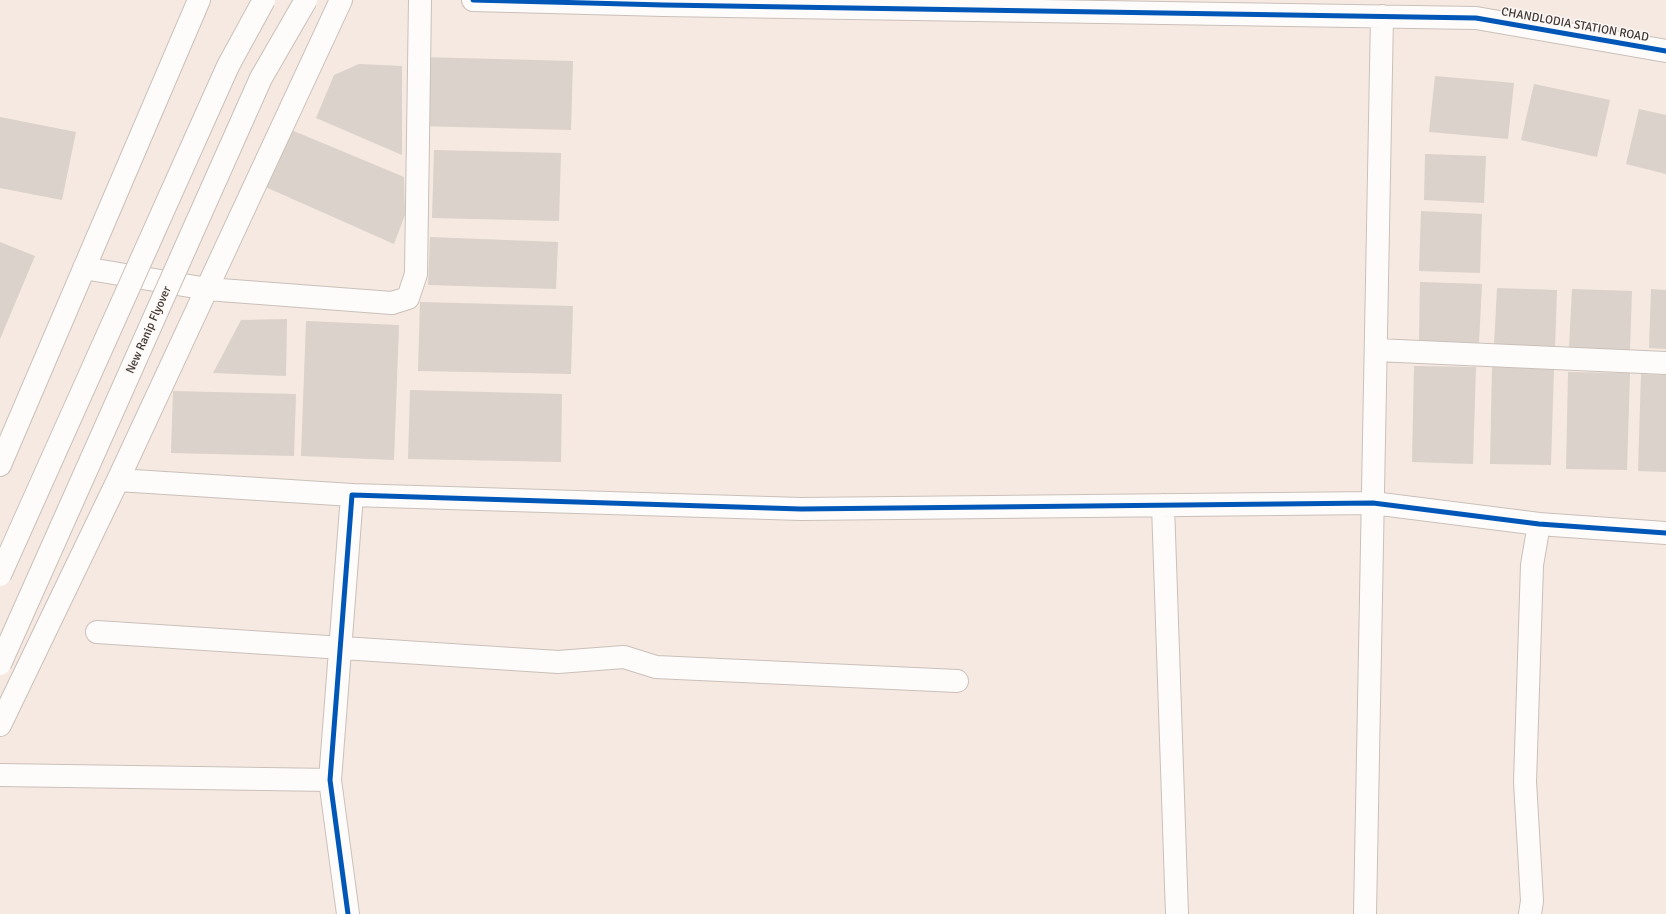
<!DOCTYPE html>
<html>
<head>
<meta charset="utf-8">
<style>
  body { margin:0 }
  canvas { display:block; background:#f5e9e1 }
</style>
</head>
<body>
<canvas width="1666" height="914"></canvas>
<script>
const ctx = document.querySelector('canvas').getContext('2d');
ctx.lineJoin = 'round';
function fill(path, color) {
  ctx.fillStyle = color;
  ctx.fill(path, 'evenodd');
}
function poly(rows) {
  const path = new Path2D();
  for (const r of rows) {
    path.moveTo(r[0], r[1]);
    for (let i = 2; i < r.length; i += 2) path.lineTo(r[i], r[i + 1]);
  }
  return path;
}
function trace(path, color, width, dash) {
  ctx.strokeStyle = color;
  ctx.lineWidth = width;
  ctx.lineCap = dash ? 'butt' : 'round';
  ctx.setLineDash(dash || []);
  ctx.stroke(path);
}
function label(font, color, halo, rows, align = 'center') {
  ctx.font = font + ' Signika,sans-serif';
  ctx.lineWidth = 3;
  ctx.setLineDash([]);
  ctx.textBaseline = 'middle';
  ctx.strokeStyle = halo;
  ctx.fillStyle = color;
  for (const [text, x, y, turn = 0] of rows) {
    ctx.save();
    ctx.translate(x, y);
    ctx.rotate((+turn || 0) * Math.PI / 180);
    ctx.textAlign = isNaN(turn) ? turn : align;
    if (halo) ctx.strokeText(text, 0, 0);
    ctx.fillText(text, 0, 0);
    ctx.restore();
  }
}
fill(poly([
  [421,57,573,61,571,130,419,126],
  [359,64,402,66,402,155,316,118,334,75],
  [1435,76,1514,83,1508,139,1429,132],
  [1534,84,1610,100,1597,157,1521,140],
  [1639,109,1666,115,1666,174,1626,164],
  [0,117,76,132,62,200,0,188],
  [289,129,404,177,405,215,394,244,261,185],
  [434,150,561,153,559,221,432,218],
  [1425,154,1486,156,1484,203,1424,200],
  [1421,211,1482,214,1480,273,1419,271],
  [430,237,558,242,556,289,428,285],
  [0,242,35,256,0,339],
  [1420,282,1482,284,1479,343,1419,341],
  [1497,288,1557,290,1555,349,1494,346],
  [1572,289,1632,291,1630,350,1569,348],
  [1651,289,1666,290,1666,349,1649,348],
  [420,302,573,306,571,374,418,371],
  [287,319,286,376,213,373,241,320],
  [306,321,399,325,394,460,301,456],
  [1414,366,1476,367,1473,464,1412,462],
  [1492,367,1554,368,1551,465,1490,464],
  [1568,372,1630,373,1627,470,1566,469],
  [1641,374,1666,375,1666,472,1638,471],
  [410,390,562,394,561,462,408,459],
  [173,391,296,394,294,456,171,453]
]), '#dbd2cb');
const minor = poly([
  [473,0,664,5,1476,18,1666,51],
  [84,268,207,289,392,303,408,298,416,274,420,0],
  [1376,350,1666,363],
  [0,465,199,0],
  [118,480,352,495],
  [1163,505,1177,914],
  [97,632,558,662,624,657,656,667,957,681],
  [0,725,118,480,341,0],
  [0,775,330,780],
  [348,914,330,780,352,495,801,509,1373,503,1539,524,1666,533],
  [1365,914,1382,16],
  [1530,914,1532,901,1525,782,1532,565,1539,524]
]);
trace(minor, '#cac0ba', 24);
trace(minor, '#fefcfa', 22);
const majorBridge = poly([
  [0,575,228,66,264,0],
  [0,664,261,78,306,0]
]);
trace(majorBridge, '#cac0ba', 24, []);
trace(majorBridge, '#fefcfa', 22);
trace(poly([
  [473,0,664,5,1476,18,1666,51],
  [348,914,330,780,352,495,801,509,1373,503,1539,524,1666,533]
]), '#0057b8', 5);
label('12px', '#3e3631', '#fdf8f6', [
  ["CHANDLODIA STATION ROAD",1575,25,10],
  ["New Ranip Flyover",149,330,-66]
]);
</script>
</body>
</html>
